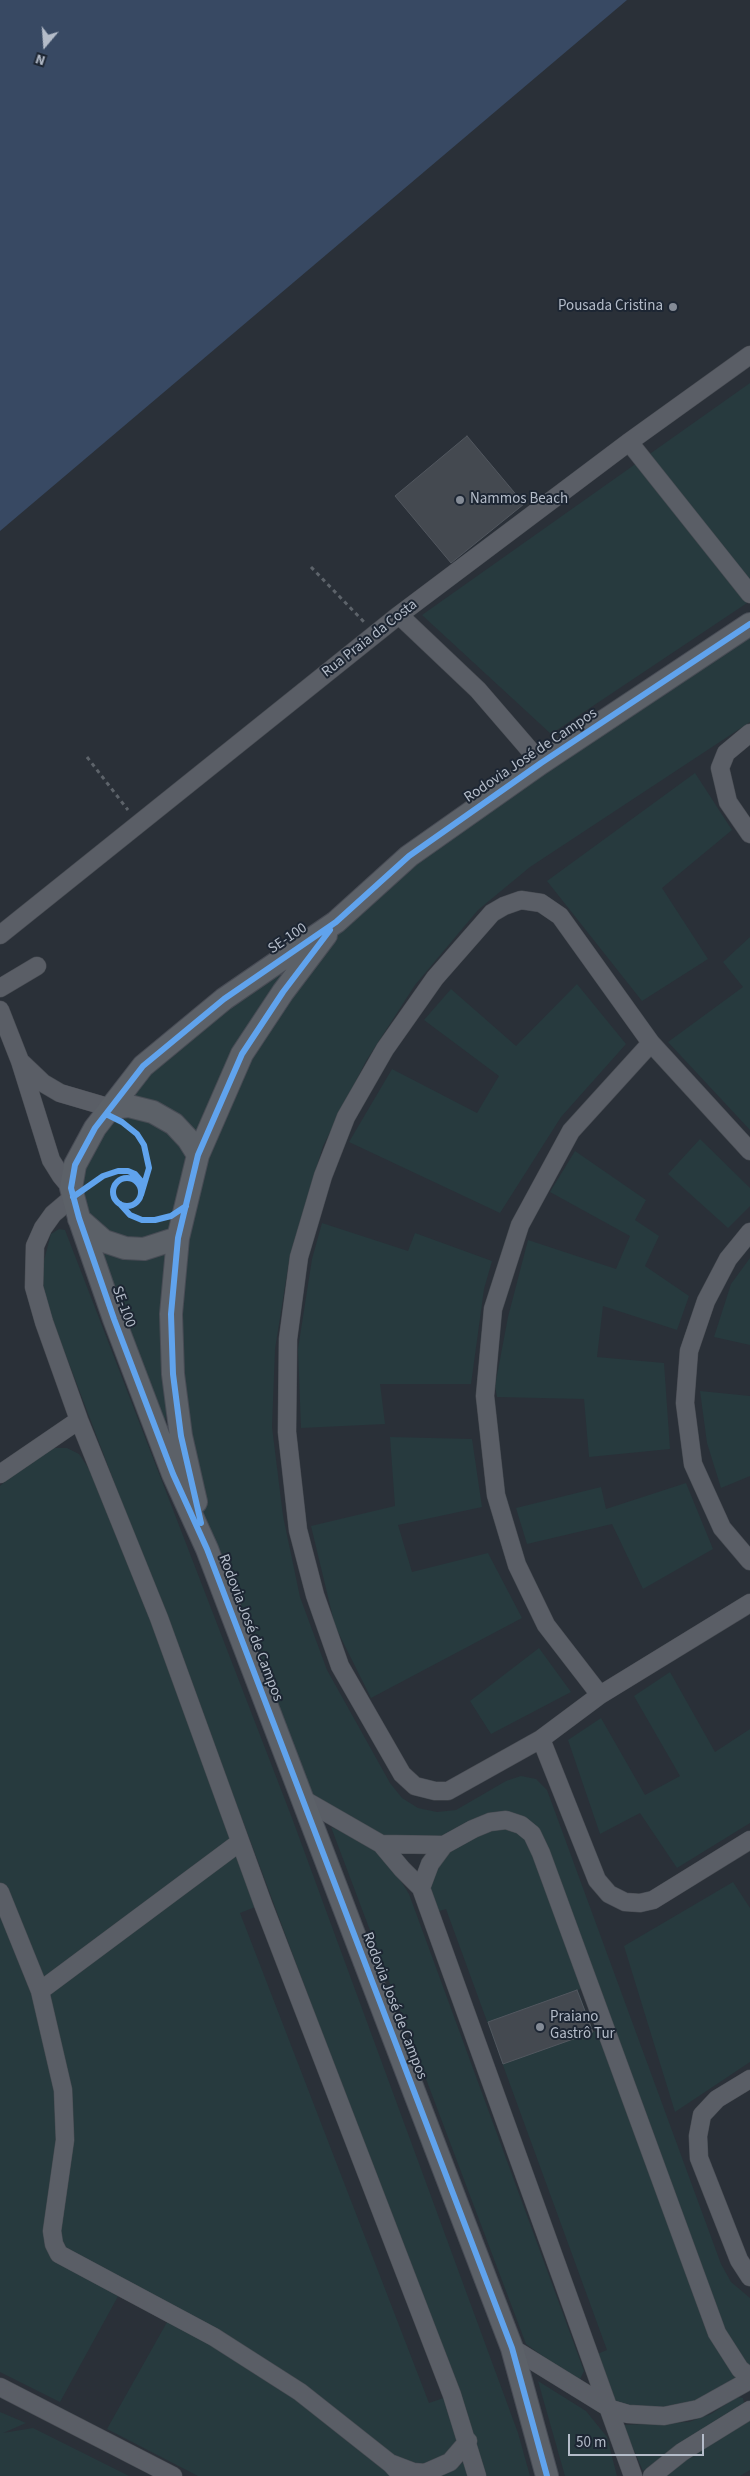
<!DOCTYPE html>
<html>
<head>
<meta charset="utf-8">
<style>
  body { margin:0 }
  #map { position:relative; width:750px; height:2476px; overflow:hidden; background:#2a3038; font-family:"Source Sans 3",sans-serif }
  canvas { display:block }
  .north { position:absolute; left:20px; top:20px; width:50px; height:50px; -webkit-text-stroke:4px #1d2633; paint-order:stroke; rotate:198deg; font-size:14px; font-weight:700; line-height:20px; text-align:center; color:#b4bcc9 }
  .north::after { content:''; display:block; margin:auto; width:18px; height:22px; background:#b4bcc9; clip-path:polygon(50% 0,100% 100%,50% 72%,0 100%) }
  .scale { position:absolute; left:568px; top:2434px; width:136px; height:22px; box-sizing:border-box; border:2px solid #b4bcc9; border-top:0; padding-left:6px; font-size:15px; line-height:18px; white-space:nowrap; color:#b4bcc9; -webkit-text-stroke:4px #1d2633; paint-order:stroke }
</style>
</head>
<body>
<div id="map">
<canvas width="750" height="2476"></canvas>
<div class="north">N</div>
<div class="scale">50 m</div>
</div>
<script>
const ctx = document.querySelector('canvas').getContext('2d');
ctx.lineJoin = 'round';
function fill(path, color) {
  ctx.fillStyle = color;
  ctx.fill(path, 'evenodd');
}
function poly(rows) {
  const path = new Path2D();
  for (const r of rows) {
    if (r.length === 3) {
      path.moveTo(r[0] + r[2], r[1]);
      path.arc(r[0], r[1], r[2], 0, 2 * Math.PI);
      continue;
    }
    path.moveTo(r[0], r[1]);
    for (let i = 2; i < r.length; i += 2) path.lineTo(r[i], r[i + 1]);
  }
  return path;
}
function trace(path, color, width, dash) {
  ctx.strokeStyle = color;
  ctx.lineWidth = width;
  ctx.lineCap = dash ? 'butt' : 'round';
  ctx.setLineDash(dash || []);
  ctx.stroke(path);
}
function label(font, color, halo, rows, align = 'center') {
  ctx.font = font + ' "Source Sans 3",sans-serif';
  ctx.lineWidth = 4;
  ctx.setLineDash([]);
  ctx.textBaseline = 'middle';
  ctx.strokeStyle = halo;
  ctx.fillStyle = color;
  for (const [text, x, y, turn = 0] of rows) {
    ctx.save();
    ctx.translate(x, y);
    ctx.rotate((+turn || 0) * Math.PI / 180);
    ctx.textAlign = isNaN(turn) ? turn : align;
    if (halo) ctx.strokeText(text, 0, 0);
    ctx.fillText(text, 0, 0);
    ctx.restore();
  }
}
fill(poly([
  [750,383,750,601,551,734,422,615],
  [750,624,750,722,530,867,478,910,415,985,366,1061,323,1146,290,1255,275,1349,272,1427,283,1516,300,1597,327,1670,390,1783,402,1798,418,1808,437,1812,456,1810,506,1781,521,1776,536,1779,547,1790,721,2264,731,2282,750,2298,750,2380,698,2409,611,2409,592,2356,607,2350,446,1909,430,1914,421,1888,443,1845,381,1844,301,1798,207,1549,171,1341,165,1429,79,1218,75,1165,143,1066,336,922],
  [589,1986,605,2028,593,2032,578,1990],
  [695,773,732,830,662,888,708,959,642,1001,547,881],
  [750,937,750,1130,668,1042,743,987,723,962],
  [577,984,626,1044,561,1117,500,1213,349,1142,392,1069,477,1113,499,1076,424,1020,451,989,516,1046],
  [700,1139,750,1188,750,1206,728,1228,668,1174],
  [575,1151,646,1200,635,1220,659,1236,645,1266,689,1296,677,1330,603,1306,597,1357,664,1363,670,1449,589,1457,584,1399,497,1397,495,1386,508,1317,528,1240,616,1269,630,1236,550,1192],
  [322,1223,408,1251,415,1233,492,1261,484,1289,471,1384,380,1384,385,1424,301,1428,298,1349,312,1259],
  [59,1229,65,1230,292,1818,518,2433,530,2476,485,2476,476,2445,250,1840,48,1308,42,1281,43,1264,51,1234],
  [750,1258,750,1345,714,1337,731,1284],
  [700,1391,750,1396,750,1476,721,1488,707,1443],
  [390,1437,472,1439,482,1507,398,1525,412,1572,488,1553,522,1618,371,1698,335,1626,311,1526,395,1506],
  [53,1448,67,1448,79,1454,89,1469,240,1842,263,1904,240,1913,429,2403,452,2395,468,2441,450,2462,402,2476,198,2476,107,2429,171,2315,122,2289,60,2402,0,2372,0,1486,37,1453],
  [686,1483,713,1549,643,1589,612,1524,527,1544,516,1508,601,1487,606,1509],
  [539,1648,571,1692,491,1734,470,1701],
  [670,1672,715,1752,750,1729,750,1823,677,1868,640,1813,600,1834,568,1740,601,1718,645,1795,680,1776,634,1696],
  [331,1827,356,1838,375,1851,393,1868,409,1894,584,2371,580,2379,576,2380,526,2344],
  [733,1882,750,1908,750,2062,675,2112,624,1946],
  [538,2381,586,2411,607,2437,617,2476,565,2476],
  [737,2397,743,2398,744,2403,741,2406,678,2445,643,2471,623,2425,689,2422,711,2414],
  [750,2410,750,2470,740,2476,652,2476],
  [0,2412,26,2423,3,2433,33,2428,129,2476,0,2476],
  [465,2460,469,2476,437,2476,457,2468]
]), '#273a3e');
fill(poly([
  [0,0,627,0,0,531]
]), '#384963');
const building = poly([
  [467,436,524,504,451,563,395,496,467,436],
  [577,1990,593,2032,503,2064,488,2022,577,1990]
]);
fill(building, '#444950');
trace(building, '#52575f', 1);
const minor = poly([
  [629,442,750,594],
  [399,615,478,690,541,763],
  [750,733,726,753,720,768,728,802,750,834],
  [0,935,399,615,629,442,750,355],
  [0,988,37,966],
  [0,1010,20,1061,51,1160,61,1176,71,1188],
  [22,1063,43,1083,60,1093,111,1108],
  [750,1151,651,1043,560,916,541,903,521,900,504,906,492,913,435,978,385,1049,346,1117,323,1176,299,1257,288,1339,287,1432,298,1530,315,1595,340,1666,402,1774,415,1786,435,1791,448,1791,541,1739,600,1695,750,1603],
  [73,1197,53,1214,43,1228,35,1246,34,1287,44,1322,79,1420,159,1618,263,1904,452,2395,477,2476],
  [750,1232,728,1259,706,1301,689,1351,685,1403,693,1464,722,1528,750,1561],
  [0,1474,79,1420],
  [600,1695,546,1625,517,1565,496,1495,485,1396,493,1309,520,1225,571,1131,651,1043],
  [541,1739,597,1880,609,1894,625,1902,640,1903,653,1900,750,1840],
  [301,1798,381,1844,402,1869,421,1888,633,2476],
  [381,1844,444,1845],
  [421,1888,430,1864,444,1845,473,1829,490,1822,506,1820,521,1825,532,1834,541,1853,717,2333,740,2369,750,2377],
  [0,1892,40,1991,63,2090,65,2140,52,2231,54,2244,59,2254,214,2337,300,2392,391,2464,402,2476],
  [40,1991,240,1842],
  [750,2079,717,2099,702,2115,698,2136,699,2158,739,2260,750,2277],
  [512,2348,611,2409,628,2414,664,2416,698,2409,750,2380],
  [0,2387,173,2476],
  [392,2464,413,2472,425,2473,450,2462,468,2441],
  [652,2476,682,2452,750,2410]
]);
const major = poly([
  [111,1108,129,1106,153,1112,174,1124,188,1139,198,1155],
  [79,1219,104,1241,125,1248,144,1249,178,1238],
  [196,1502,181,1436,173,1374,171,1314,178,1238,198,1155,242,1054,283,992,326,935],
  [547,2476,512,2348,207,1549,173,1474,114,1319,79,1218,71,1188,75,1165,95,1128,143,1066,224,999,336,922,409,856,541,763,750,624]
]);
trace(minor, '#484c53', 19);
trace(major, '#484c55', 24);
trace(poly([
  [311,567,365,623],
  [87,757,128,810]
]), '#5d636a', 3, [4, 4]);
trace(minor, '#5a5e66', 18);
trace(major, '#5c6168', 22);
trace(poly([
  [106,1114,122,1122,137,1134,144,1145,149,1168,141,1195],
  [127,1192,14],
  [73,1197,103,1176,118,1171,128,1171,135,1174,141,1181,141,1190],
  [120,1204,130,1215,142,1220,155,1220,171,1216,186,1206],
  [201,1523,181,1436,173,1374,171,1314,178,1238,198,1155,242,1054,283,992,330,930],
  [547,2476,512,2348,207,1549,173,1474,114,1319,79,1218,71,1188,75,1165,95,1128,143,1066,224,999,336,922,409,856,541,763,750,624]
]), '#60a3ed', 6);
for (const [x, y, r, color] of [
  [673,307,5,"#848b96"],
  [460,500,5,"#848b96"],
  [540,2027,5,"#848b96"]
]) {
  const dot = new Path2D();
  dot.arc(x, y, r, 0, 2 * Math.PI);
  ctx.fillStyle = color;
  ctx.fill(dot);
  trace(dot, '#1d2633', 2);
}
label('15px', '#b4bcc9', '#1d2633', [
  ["Pousada Cristina",663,307,"right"],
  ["Nammos Beach",470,500],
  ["Praiano",550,2018],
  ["Gastrô Tur",550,2035]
], 'left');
label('15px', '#b4bcc9', '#1d2633', [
  ["Rua Praia da Costa",370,639,-38],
  ["Rodovia José de Campos",531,756,-34],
  ["SE-100",288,939,-34],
  ["SE-100",123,1307,70],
  ["Rodovia José de Campos",250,1628,69],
  ["Rodovia José de Campos",394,2006,69]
]);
</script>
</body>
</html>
